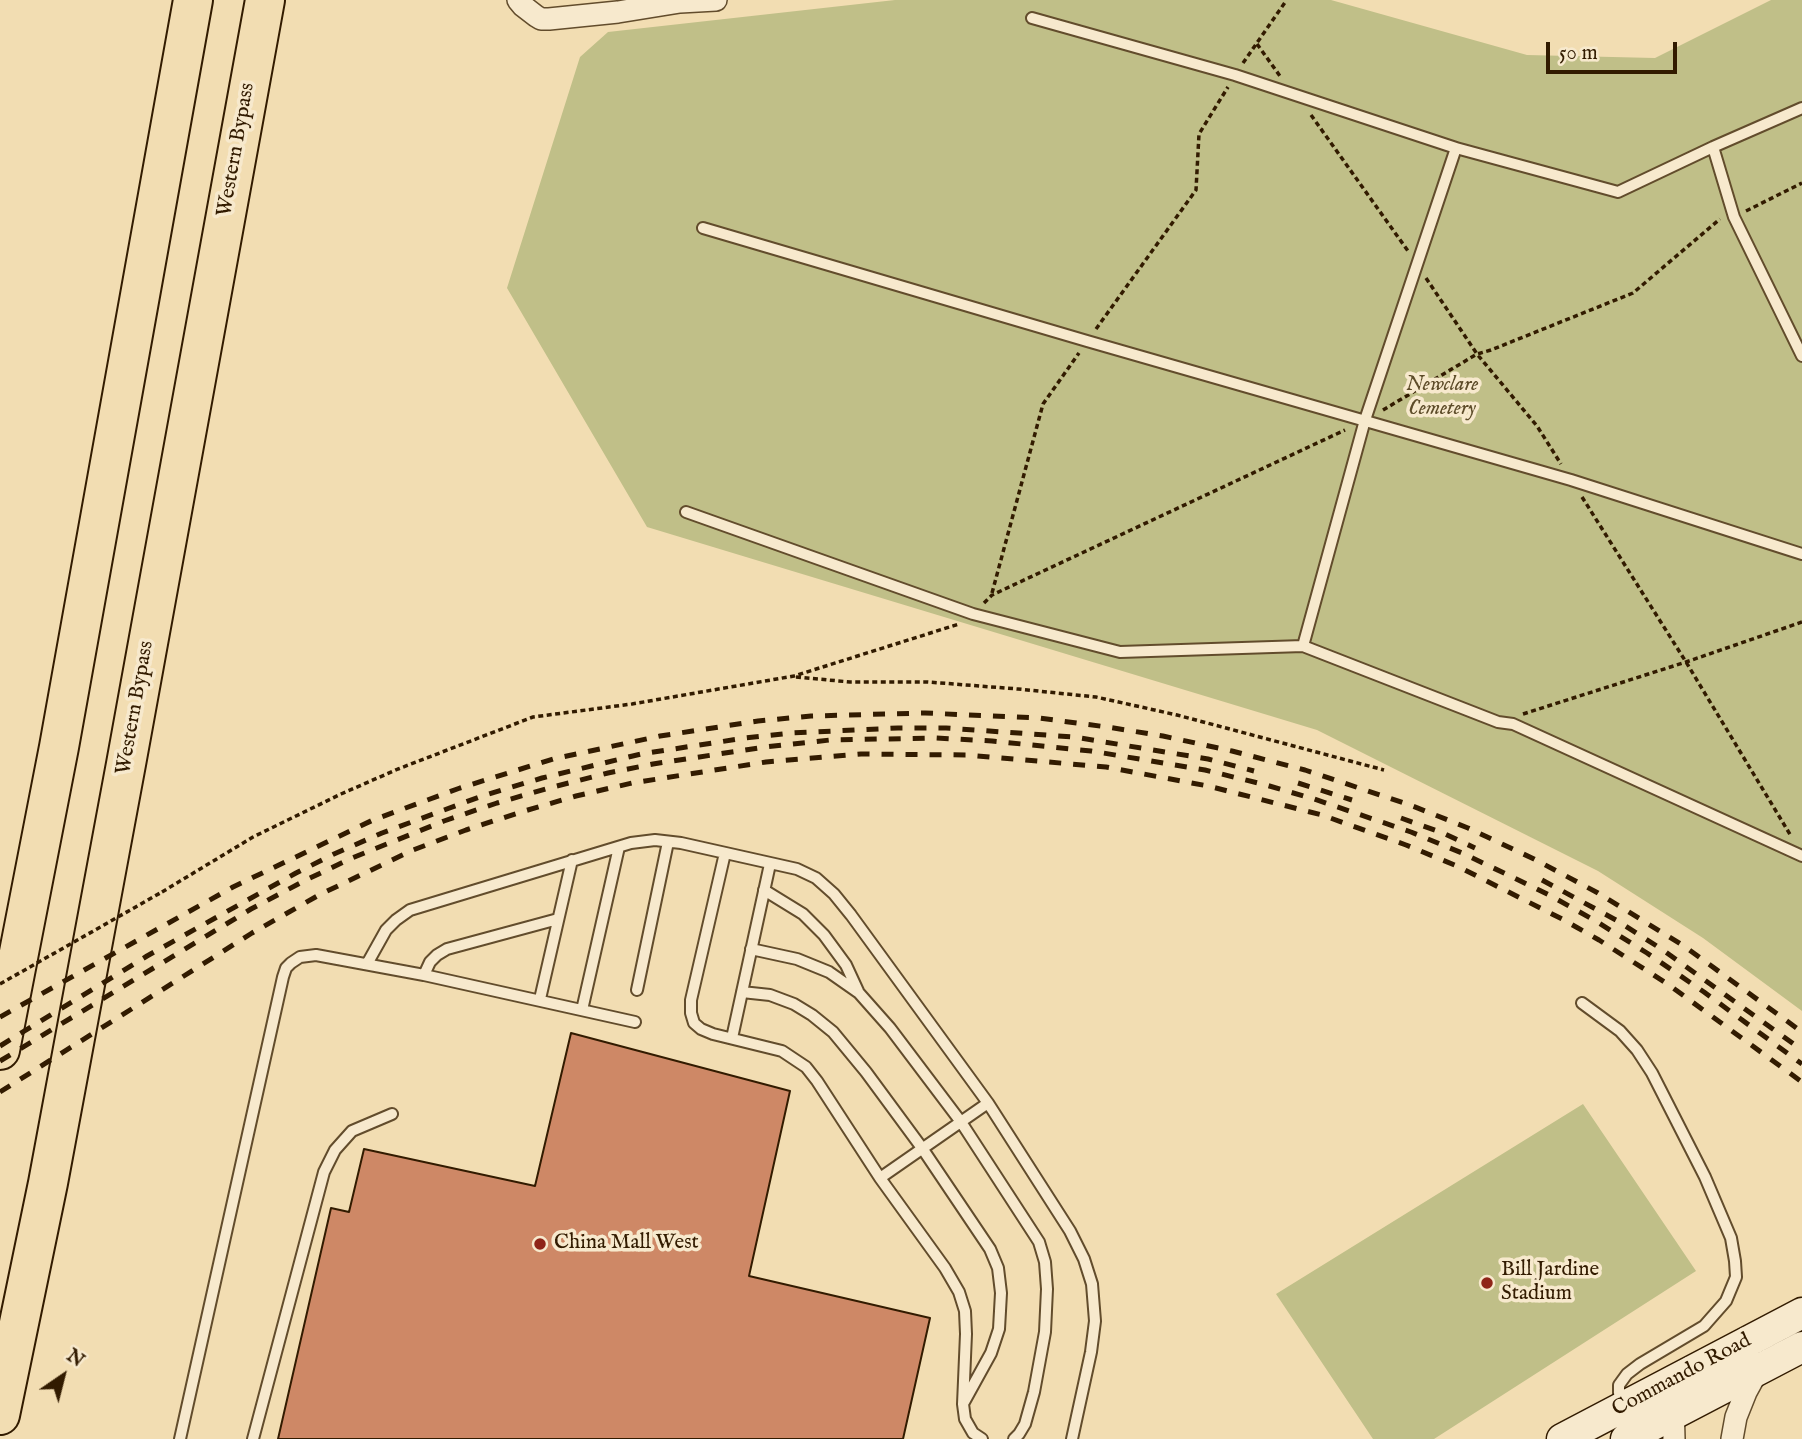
<!DOCTYPE html>
<html>
<head>
<meta charset="utf-8">
<style>
  body { margin:0 }
  #map { position:relative; width:1802px; height:1439px; overflow:hidden; background:#f2ddb2; font-family:"IM FELL English",serif }
  canvas { display:block }
  .north { position:absolute; left:28px; top:1341px; width:70px; height:70px; -webkit-text-stroke:5px #f7e9cd; paint-order:stroke; rotate:35deg; font-size:19px; font-weight:700; line-height:28px; text-align:center; color:#321b00 }
  .north::after { content:''; display:block; margin:auto; width:24px; height:32px; background:#321b00; clip-path:polygon(50% 0,100% 100%,50% 72%,0 100%) }
  .scale { position:absolute; left:1546px; top:42px; width:131px; height:32px; box-sizing:border-box; border:4px solid #321b00; border-top:0; padding-left:9px; font-size:21px; line-height:24px; white-space:nowrap; color:#321b00; -webkit-text-stroke:5px #f7e9cd; paint-order:stroke }
</style>
</head>
<body>
<div id="map">
<canvas width="1802" height="1439"></canvas>
<div class="north">N</div>
<div class="scale">50 m</div>
</div>
<script>
const ctx = document.querySelector('canvas').getContext('2d');
ctx.lineJoin = 'round';
function fill(path, color) {
  ctx.fillStyle = color;
  ctx.fill(path, 'evenodd');
}
function poly(rows) {
  const path = new Path2D();
  for (const r of rows) {
    path.moveTo(r[0], r[1]);
    for (let i = 2; i < r.length; i += 2) path.lineTo(r[i], r[i + 1]);
  }
  return path;
}
function trace(path, color, width, dash) {
  ctx.strokeStyle = color;
  ctx.lineWidth = width;
  ctx.lineCap = dash ? 'butt' : 'round';
  ctx.setLineDash(dash || []);
  ctx.stroke(path);
}
function label(font, color, halo, rows, align = 'center') {
  ctx.font = font + ' "IM FELL English",serif';
  ctx.lineWidth = 7;
  ctx.setLineDash([]);
  ctx.textBaseline = 'middle';
  ctx.strokeStyle = halo;
  ctx.fillStyle = color;
  for (const [text, x, y, turn = 0] of rows) {
    ctx.save();
    ctx.translate(x, y);
    ctx.rotate((+turn || 0) * Math.PI / 180);
    ctx.textAlign = isNaN(turn) ? turn : align;
    if (halo) ctx.strokeText(text, 0, 0);
    ctx.fillText(text, 0, 0);
    ctx.restore();
  }
}
fill(poly([
  [895,0,1331,0,1527,55,1655,58,1771,0,1802,0,1802,1011,1703,938,1598,871,1317,730,647,527,507,288,580,57,608,32],
  [1583,1104,1696,1271,1434,1439,1373,1439,1276,1294]
]), '#c0bf88');
const building = poly([
  [571,1033,790,1091,749,1276,930,1318,903,1439,278,1439,331,1208,349,1212,364,1149,535,1186,571,1033]
]);
fill(building, '#ce8866');
trace(building, '#321b00', 2);
const service = poly([
  [1032,18,1235,75,1456,148,1618,192,1713,147,1802,108],
  [1713,147,1734,217,1802,356],
  [703,228,1087,341,1571,480,1802,554],
  [686,512,973,614,1120,652,1303,646,1498,722,1513,724,1802,856],
  [1303,646,1365,420,1456,148],
  [725,853,691,1000,691,1013,694,1023,701,1029,713,1034,782,1051,806,1067,817,1081,880,1178,945,1268,959,1292,965,1311,966,1334,963,1404,965,1419,973,1433,982,1439],
  [764,890,803,914,824,935,846,965,858,991],
  [751,949,797,959,829,972,859,993,890,1028,961,1122,1039,1242,1045,1262,1047,1289,1045,1332,1034,1392,1025,1424,1019,1434,1014,1439],
  [367,964,386,930,396,920,410,910,631,843,655,840,681,843,797,869,816,878,834,894,851,915,988,1103,1070,1231,1084,1259,1092,1284,1095,1321,1091,1352,1072,1439],
  [424,975,430,962,437,955,447,949,558,919],
  [637,990,668,842],
  [742,992,770,995,794,1004,812,1015,833,1032,866,1072,922,1148,990,1249,998,1268,1001,1293,999,1329,991,1353,964,1402],
  [540,999,572,860],
  [1582,1003,1620,1031,1637,1050,1652,1073,1705,1177,1731,1238,1735,1261,1736,1277,1726,1301,1704,1326,1640,1364,1627,1374,1619,1385,1619,1393,1623,1404],
  [582,1010,619,847],
  [732,1038,770,864],
  [880,1178,988,1103],
  [180,1439,283,977,286,968,291,963,300,957,316,955,424,975,635,1022],
  [253,1439,324,1172,335,1150,352,1131,392,1114]
]);
const minor = poly([
  [518,0,523,6,536,16,541,19,549,19,618,12,680,2,716,0],
  [1673,1403,1674,1439],
  [1732,1439,1736,1417,1746,1392,1758,1370]
]);
const secondary = poly([
  [1562,1439,1802,1313],
  [1626,1439,1802,1347]
]);
const motorway = poly([
  [0,1050,59,747,193,0],
  [0,1415,48,1183,126,764,265,0]
]);
trace(service, '#624c2c', 14);
trace(minor, '#624c2c', 24);
trace(secondary, '#321b00', 33);
trace(motorway, '#321b00', 42);
trace(poly([
  [1257,44,1280,76],
  [1243,63,1286,1],
  [1311,115,1408,251],
  [1746,211,1802,183],
  [1426,278,1477,354,1537,426,1561,464],
  [1096,329,1196,190,1199,134,1228,87],
  [1383,410,1477,354,1491,350,1633,293,1720,219],
  [1582,497,1686,662,1791,836],
  [992,593,1043,404,1079,353],
  [984,603,992,595,1345,430],
  [796,677,850,682,928,682,1018,689,1096,697,1177,715,1384,770],
  [1523,714,1686,662,1802,622],
  [162,892,253,837,341,794,398,769,533,717,632,704,794,676,959,624]
]), '#321b00', 3.5, [5, 3.5]);
trace(service, '#f7e9cd', 10);
trace(minor, '#f7e9cd', 21);
trace(secondary, '#f7e9cd', 30);
trace(motorway, '#f2ddb2', 38);
trace(poly([
  [1298,783,1352,800],
  [1401,818,1443,833,1475,848],
  [1542,880,1616,920,1663,950,1802,1050],
  [0,1017,233,887,373,820,460,788,553,759,660,736,758,721,811,716,925,713,1039,718,1107,727,1163,736,1232,751,1305,770,1410,805,1468,828,1534,859,1598,893,1684,946,1802,1032],
  [0,1046,147,956,296,873,334,854,382,833,482,796,542,778,641,754,745,738,791,733,898,728,946,728,1074,737,1208,759,1254,771],
  [0,1061,251,909,306,880,352,858,444,821,497,803,549,788,608,773,653,764,765,747,830,740,936,738,992,741,1091,751,1205,770,1266,785,1314,799,1411,832,1462,853,1506,874,1551,896,1594,920,1647,953,1704,992,1802,1064],
  [0,1092,252,933,319,895,413,850,466,830,521,812,576,796,632,783,766,762,861,754,967,755,1106,767,1208,786,1322,815,1406,845,1457,866,1562,919,1599,940,1669,985,1802,1082]
]), '#321b00', 5, [12, 12]);
trace(poly([
  [0,984,162,892]
]), '#321b00', 3.5, [5, 3.5]);
for (const [x, y, r, color] of [
  [540,1244,7,"#8f2418"],
  [1487,1283,7,"#8f2418"]
]) {
  const dot = new Path2D();
  dot.arc(x, y, r, 0, 2 * Math.PI);
  ctx.fillStyle = color;
  ctx.fill(dot);
  trace(dot, '#f7e9cd', 2.5);
}
label('21px', '#321b00', '#f7e9cd', [
  ["Western Bypass",237,150,-80],
  ["Western Bypass",136,708,-80],
  ["Commando Road",1682,1376,-28]
]);
label('italic 21px', '#5d4c29', '#f7e9cd', [
  ["Newclare",1442,386],
  ["Cemetery",1442,410]
]);
label('21px', '#321b00', '#f7e9cd', [
  ["China Mall West",554,1244],
  ["Bill Jardine",1501,1271],
  ["Stadium",1501,1295]
], 'left');
</script>
</body>
</html>
